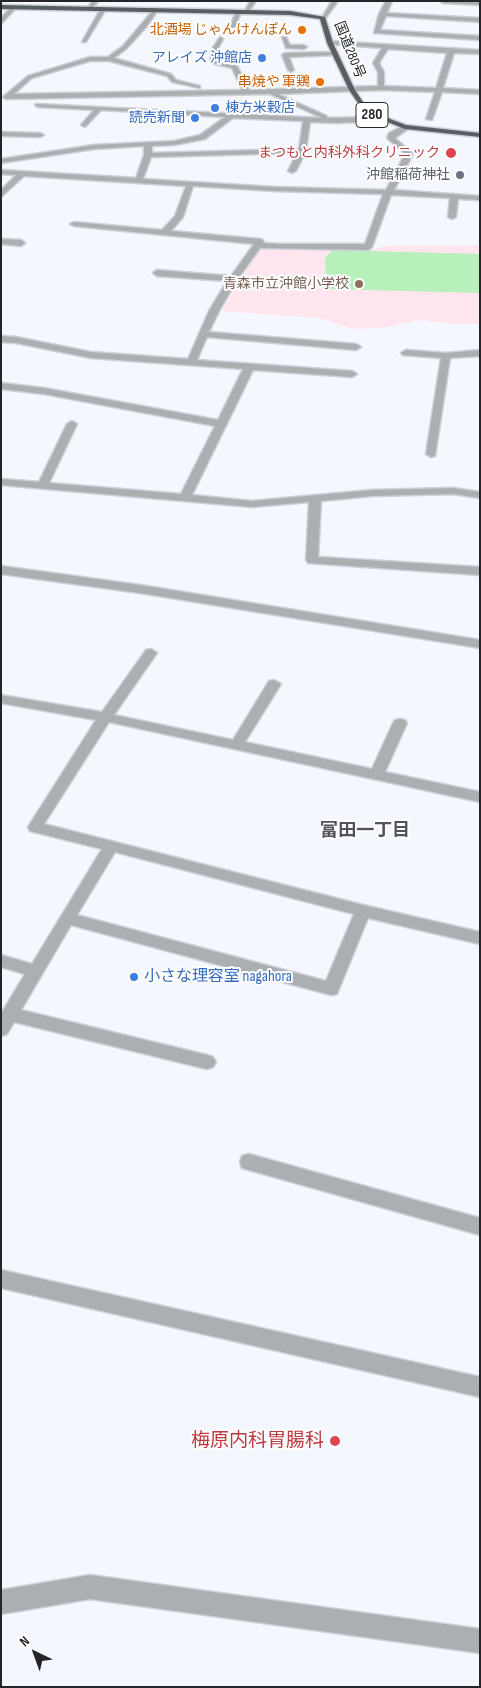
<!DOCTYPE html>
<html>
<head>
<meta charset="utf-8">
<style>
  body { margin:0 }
  #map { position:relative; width:481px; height:1688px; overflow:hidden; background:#f5f7ff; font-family:"Sofia Sans Condensed",sans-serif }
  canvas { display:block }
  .frame { position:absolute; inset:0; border:2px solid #242528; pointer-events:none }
  .north { position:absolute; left:10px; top:1628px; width:50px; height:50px; -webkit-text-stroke:4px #fff; paint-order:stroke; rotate:318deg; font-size:14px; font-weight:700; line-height:20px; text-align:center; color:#242528 }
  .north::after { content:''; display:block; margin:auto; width:18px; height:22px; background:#242528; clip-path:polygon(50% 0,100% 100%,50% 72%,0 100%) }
</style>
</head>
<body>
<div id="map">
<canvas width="481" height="1688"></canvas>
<div class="frame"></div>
<div class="north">N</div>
</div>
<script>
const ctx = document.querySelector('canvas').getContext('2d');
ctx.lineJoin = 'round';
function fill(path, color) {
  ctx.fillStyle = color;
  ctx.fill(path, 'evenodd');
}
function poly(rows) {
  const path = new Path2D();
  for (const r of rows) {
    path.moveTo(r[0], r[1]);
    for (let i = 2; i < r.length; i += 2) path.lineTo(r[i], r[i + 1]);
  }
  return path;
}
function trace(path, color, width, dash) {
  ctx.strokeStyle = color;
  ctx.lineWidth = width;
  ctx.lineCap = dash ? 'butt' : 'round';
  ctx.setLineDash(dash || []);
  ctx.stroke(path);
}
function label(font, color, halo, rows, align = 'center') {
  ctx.font = font + ' "Sofia Sans Condensed","Noto Sans JP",sans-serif';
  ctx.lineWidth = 4;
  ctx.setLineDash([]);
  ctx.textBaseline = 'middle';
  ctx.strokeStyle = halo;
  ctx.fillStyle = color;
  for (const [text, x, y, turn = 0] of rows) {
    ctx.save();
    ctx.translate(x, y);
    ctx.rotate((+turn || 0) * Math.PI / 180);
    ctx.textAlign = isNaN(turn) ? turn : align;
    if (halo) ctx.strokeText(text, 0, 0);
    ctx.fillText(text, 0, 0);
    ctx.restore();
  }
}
fill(poly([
  [480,245,480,324,456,324,419,320,387,327,352,329,318,318,221,311,259,250,376,249,383,246]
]), '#ffe5ee');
fill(poly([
  [332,250,480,254,480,293,327,289,325,259]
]), '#b7f0bb');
const minor = poly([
  [92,1,98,1,91,10,87,10,92,1],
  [250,1,256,1,248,13,244,13,250,1],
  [332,1,338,1,325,19,321,19,332,1],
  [386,1,392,1,387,13,480,18,480,22,386,16,380,30,480,36,480,40,374,33,379,14,386,1],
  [440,1,480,1,480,5,443,3,440,1],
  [12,6,17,7,1,24,1,18,12,6],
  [101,8,106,9,86,42,82,42,101,8],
  [155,8,158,10,147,26,127,48,114,58,171,74,176,80,200,86,200,88,172,82,167,76,109,61,90,61,32,78,14,94,242,90,232,68,211,63,210,52,220,37,223,39,216,52,217,62,237,66,249,90,378,86,378,72,373,63,382,48,328,44,330,41,480,50,480,54,454,53,443,88,480,90,480,94,442,92,432,120,426,119,435,92,381,90,278,94,327,116,327,118,381,117,385,119,381,121,335,123,310,122,306,151,296,171,292,173,288,171,297,153,151,157,143,179,274,187,386,190,405,154,387,138,389,133,405,125,409,127,408,129,395,138,413,154,394,190,480,196,480,200,458,199,456,217,452,219,448,217,450,198,391,195,372,247,368,250,260,248,237,280,219,311,209,332,356,344,361,347,356,350,207,337,197,360,352,371,357,374,352,377,253,370,192,495,252,501,372,490,453,488,480,492,480,498,453,494,372,496,321,501,318,557,480,567,480,575,308,563,306,560,309,502,252,507,1,485,1,479,39,482,67,424,72,421,77,424,49,483,181,494,215,426,44,394,1,389,1,383,44,388,218,420,243,369,91,358,16,343,1,342,1,336,16,337,91,352,188,359,209,311,227,281,157,276,153,273,157,270,231,276,254,244,74,226,70,224,74,222,162,230,175,216,186,186,24,176,1,197,1,190,16,175,1,174,1,170,136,178,144,155,144,146,94,149,1,163,1,159,94,145,174,141,200,135,225,117,101,110,85,127,81,125,94,110,38,107,35,105,36,104,322,118,270,94,6,99,3,97,28,76,90,57,108,57,123,46,155,8],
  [388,49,447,53,436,88,384,86,384,72,379,63,388,49],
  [233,118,303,121,299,149,152,153,152,146,174,145,205,139,233,118],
  [193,186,274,191,383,194,365,244,279,244,264,243,263,240,260,239,171,231,183,217,193,186],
  [236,11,241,12,235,27,230,28,236,11],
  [282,37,286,37,290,45,304,45,307,47,304,49,286,48,282,37],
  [335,52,337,53,337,55,289,57,294,70,291,72,288,70,282,55,285,53,335,52],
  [1,132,40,133,44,135,40,137,1,136,1,132],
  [1,239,21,240,25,243,21,246,1,244,1,239],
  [406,350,446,353,480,350,480,356,450,358,435,456,431,457,426,454,441,358,403,355,401,353,406,350],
  [1,566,140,585,480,640,480,648,140,593,1,574,1,566],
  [151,649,157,653,114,715,233,740,269,681,274,680,281,684,245,742,372,769,393,723,395,720,400,719,405,720,407,723,385,772,480,792,480,802,109,722,44,824,363,905,480,932,480,944,368,918,339,989,337,994,331,995,71,925,21,1010,207,1055,213,1057,216,1062,213,1067,207,1069,14,1022,7,1034,1,1036,1,1014,25,974,1,967,1,955,32,964,102,849,30,831,28,827,96,720,1,703,1,695,102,712,146,650,151,649],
  [115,852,354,914,326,981,77,915,115,852],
  [249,1154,480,1218,480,1235,242,1168,240,1162,242,1156,249,1154],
  [1,1270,480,1377,480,1397,1,1288,1,1270],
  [90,1575,480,1629,480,1653,90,1599,1,1614,1,1590,90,1575]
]);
const highway = poly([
  [1,5,290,11,325,17,333,43,355,90,369,111,406,125,480,133,480,137,405,129,365,113,349,90,327,43,320,19,290,15,1,9,1,5]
]);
trace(minor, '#cfd1d8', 3);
trace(highway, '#cfd1d8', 3);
fill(minor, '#acafb2');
fill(highway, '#595e63');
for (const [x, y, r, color] of [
  [302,30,5,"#e8710a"],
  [262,58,5,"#3f7fe0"],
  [320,82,5,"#e8710a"],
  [215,108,5,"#3f7fe0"],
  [195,118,5,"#3f7fe0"],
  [451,153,6,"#e0444e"],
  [460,175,5,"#6b7280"],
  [359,284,5,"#8d6e63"],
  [134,977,5,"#3f7fe0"],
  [335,1441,6,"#e0444e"]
]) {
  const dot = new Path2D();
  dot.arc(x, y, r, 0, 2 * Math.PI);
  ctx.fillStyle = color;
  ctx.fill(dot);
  trace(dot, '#fff', 2);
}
label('14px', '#c56008', '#fff', [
  ["北酒場 じゃんけんぽん",292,30],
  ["串焼や 軍鶏",310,82]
], 'right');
label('14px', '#242528', '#fff', [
  ["国道280号",349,50,68]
]);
label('14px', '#366cbe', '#fff', [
  ["アレイズ 沖館店",252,58],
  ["棟方米穀店",225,108,"left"],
  ["読売新聞",185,118]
], 'right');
label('14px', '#be3a42', '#fff', [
  ["まつもと内科外科クリニック",440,153]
], 'right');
label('14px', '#5b616d', '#fff', [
  ["沖館稲荷神社",450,175]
], 'right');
label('14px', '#785e54', '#fff', [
  ["青森市立沖館小学校",349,284]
], 'right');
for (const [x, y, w] of [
  [372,115,32]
]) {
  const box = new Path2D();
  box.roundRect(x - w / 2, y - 12.5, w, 25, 4);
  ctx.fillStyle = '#fff';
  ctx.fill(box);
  trace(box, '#242528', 1);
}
label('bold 15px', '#242528', null, [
  ["280",372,115]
]);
label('16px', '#366cbe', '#fff', [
  ["小さな理容室 nagahora",144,977]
], 'left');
label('bold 18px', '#53545b', '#fff', [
  ["富田一丁目",365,831]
]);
label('19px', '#be3a42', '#fff', [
  ["梅原内科胃腸科",324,1441]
], 'right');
</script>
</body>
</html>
